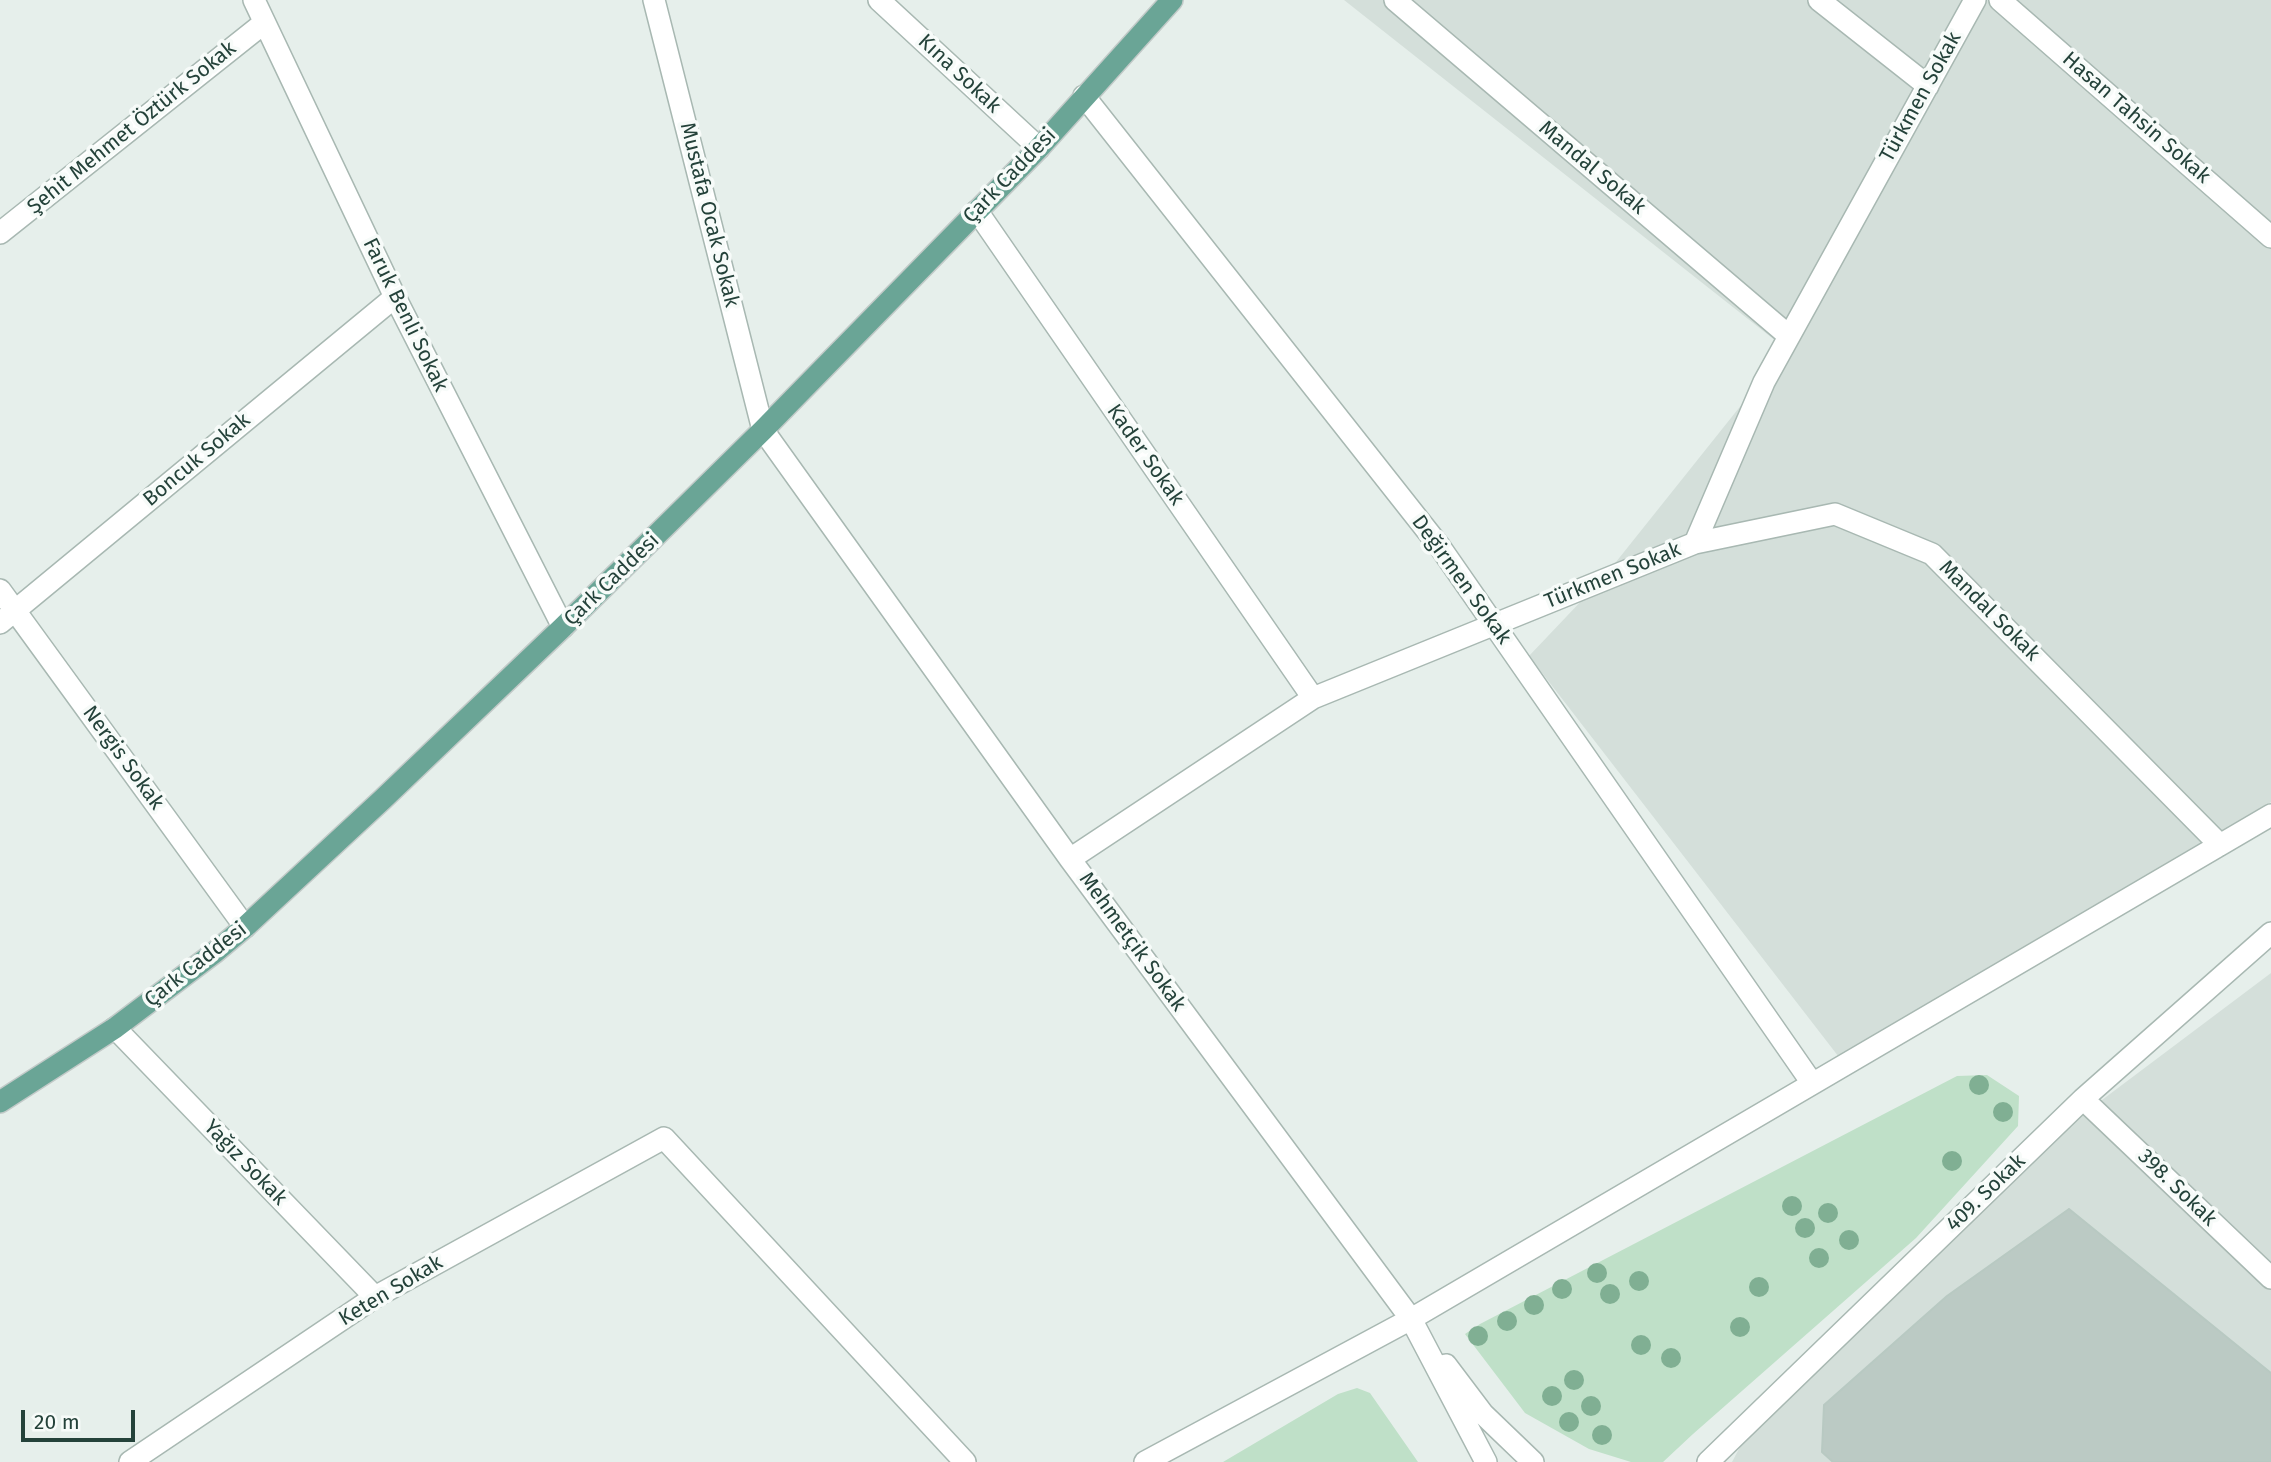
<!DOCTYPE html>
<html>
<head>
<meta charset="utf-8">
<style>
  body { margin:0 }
  #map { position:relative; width:2271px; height:1462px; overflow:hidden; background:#e6efeb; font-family:"Fira Sans",sans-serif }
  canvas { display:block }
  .scale { position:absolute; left:21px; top:1410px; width:114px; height:32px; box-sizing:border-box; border:4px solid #24423a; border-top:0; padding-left:9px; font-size:21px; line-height:24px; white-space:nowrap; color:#24423a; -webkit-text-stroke:5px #f7fbf9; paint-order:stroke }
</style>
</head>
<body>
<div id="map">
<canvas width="2271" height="1462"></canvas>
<div class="scale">20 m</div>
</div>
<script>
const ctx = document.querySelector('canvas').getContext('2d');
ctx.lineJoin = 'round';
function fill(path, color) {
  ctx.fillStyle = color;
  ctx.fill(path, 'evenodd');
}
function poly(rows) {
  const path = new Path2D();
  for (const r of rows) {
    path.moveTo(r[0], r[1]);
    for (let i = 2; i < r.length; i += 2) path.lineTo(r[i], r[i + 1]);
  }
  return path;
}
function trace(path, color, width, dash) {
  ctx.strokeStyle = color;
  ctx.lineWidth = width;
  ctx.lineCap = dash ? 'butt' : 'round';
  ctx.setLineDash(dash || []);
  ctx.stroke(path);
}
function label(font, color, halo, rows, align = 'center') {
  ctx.font = font + ' "Fira Sans",sans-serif';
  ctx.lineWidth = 7;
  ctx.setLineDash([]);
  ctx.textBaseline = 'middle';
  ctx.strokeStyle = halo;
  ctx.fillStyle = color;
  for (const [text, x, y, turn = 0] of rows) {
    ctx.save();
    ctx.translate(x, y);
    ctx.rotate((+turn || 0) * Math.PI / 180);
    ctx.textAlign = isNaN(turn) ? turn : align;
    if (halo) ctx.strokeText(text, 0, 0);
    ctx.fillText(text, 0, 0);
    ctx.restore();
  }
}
fill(poly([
  [1344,0,2271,0,2271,802,1852,1074,1529,656,1604,577,1786,349],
  [2271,973,2271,1462,1732,1462,1771,1389,2086,1112]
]), '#d4dfda');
fill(poly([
  [1987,1075,2019,1096,2018,1126,1916,1238,1693,1434,1663,1462,1631,1462,1589,1449,1525,1413,1465,1334,1480,1324,1957,1076],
  [1357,1388,1370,1393,1418,1462,1223,1462,1338,1394]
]), '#bfe0c8');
const building = poly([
  [2069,1209,2271,1373,2271,1462,1833,1462,1822,1452,1824,1405,1947,1296,2069,1209]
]);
fill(building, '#bbcac4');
trace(building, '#b8c9c2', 2);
const minor = poly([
  [254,0,395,297,563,627],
  [654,0,763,430,1070,859,1411,1319,1486,1462],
  [879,0,1039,148],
  [1395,0,1789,336],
  [1819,0,1928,86],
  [2000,0,2271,237],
  [1084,96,1440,547,1812,1083],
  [977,211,1313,698],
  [0,233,264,23],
  [1695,543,1835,514,1932,554,2220,845],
  [0,590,245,927],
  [0,623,395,297],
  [1070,859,1313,698,1695,543,1764,382,1975,0],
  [115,1028,375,1297],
  [2083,1099,2271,1278],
  [1446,1365,1483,1414,1533,1462],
  [130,1462,375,1297,664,1138,965,1462],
  [1145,1462,1411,1319,2271,815],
  [1708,1462,2083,1099,2271,933]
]);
const major = poly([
  [0,1102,115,1028,214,953,245,927,383,799,563,627,763,430,1039,148,1172,0]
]);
trace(minor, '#a8b8b2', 24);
trace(major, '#c2cac8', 24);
trace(minor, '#fff', 21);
trace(major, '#6aa596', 21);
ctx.fillStyle = '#80af93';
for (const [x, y] of [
  [1979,1085],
  [2003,1112],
  [1952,1161],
  [1792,1206],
  [1828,1213],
  [1805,1228],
  [1849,1240],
  [1819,1258],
  [1597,1273],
  [1639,1281],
  [1759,1287],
  [1562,1289],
  [1610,1294],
  [1534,1305],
  [1507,1321],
  [1740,1327],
  [1478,1336],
  [1641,1345],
  [1671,1358],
  [1574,1380],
  [1552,1396],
  [1591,1406],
  [1569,1422],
  [1602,1435]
]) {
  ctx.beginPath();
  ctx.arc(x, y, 10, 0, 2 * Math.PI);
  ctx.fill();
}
label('21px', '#24423a', '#f7fbf9', [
  ["Kına Sokak",959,74,43],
  ["Türkmen Sokak",1921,97,-61],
  ["Hasan Tahsin Sokak",2136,118,41],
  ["Şehit Mehmet Öztürk Sokak",132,128,-39],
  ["Mandal Sokak",1592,168,40],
  ["Çark Caddesi",1010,176,-46],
  ["Mustafa Ocak Sokak",709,215,76],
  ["Faruk Benli Sokak",405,315,64],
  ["Kader Sokak",1145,455,55],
  ["Boncuk Sokak",197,460,-40],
  ["Türkmen Sokak",1613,576,-22],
  ["Çark Caddesi",612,580,-44],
  ["Değirmen Sokak",1461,580,54],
  ["Mandal Sokak",1989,611,45],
  ["Nergis Sokak",123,758,54],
  ["Mehmetçik Sokak",1132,942,54],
  ["Çark Caddesi",196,965,-38],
  ["Yağız Sokak",245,1163,46],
  ["398. Sokak",2177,1188,44],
  ["409. Sokak",1986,1193,-44],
  ["Keten Sokak",391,1291,-31]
]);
</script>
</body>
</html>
